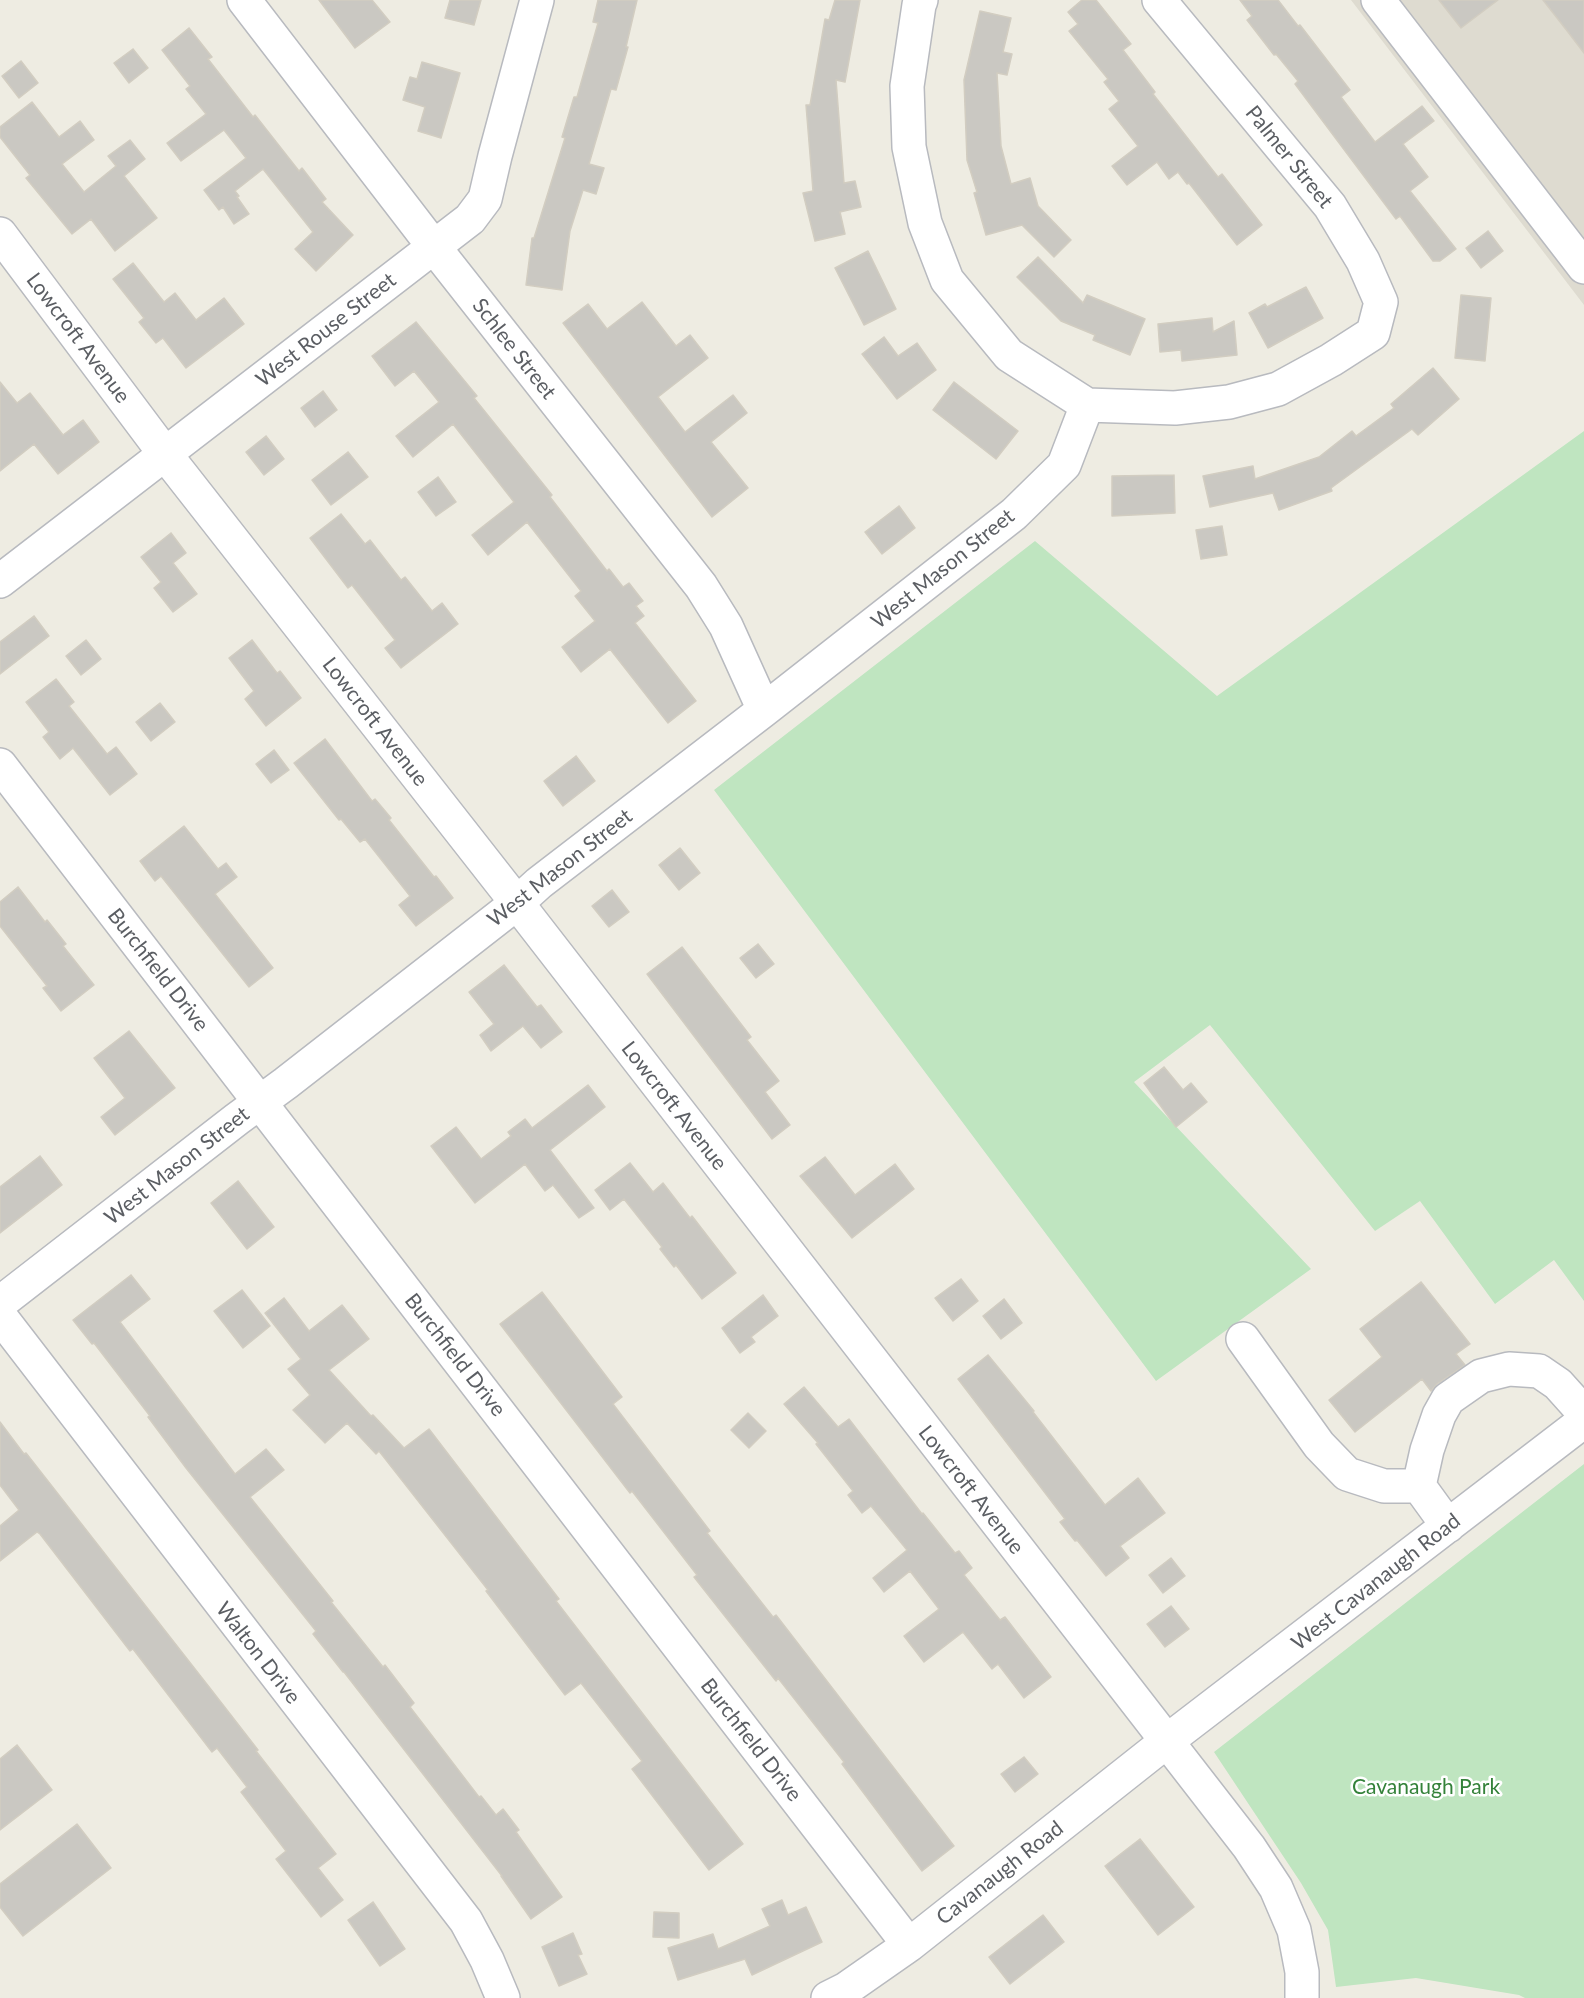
<!DOCTYPE html>
<html>
<head>
<meta charset="utf-8">
<style>
  body { margin:0 }
  canvas { display:block; background:#eeece2 }
</style>
</head>
<body>
<canvas width="1584" height="1998"></canvas>
<script>
const ctx = document.querySelector('canvas').getContext('2d');
ctx.lineJoin = 'round';
function fill(path, color) {
  ctx.fillStyle = color;
  ctx.fill(path, 'evenodd');
}
function poly(rows) {
  const path = new Path2D();
  for (const r of rows) {
    path.moveTo(r[0], r[1]);
    for (let i = 2; i < r.length; i += 2) path.lineTo(r[i], r[i + 1]);
  }
  return path;
}
function trace(path, color, width, dash) {
  ctx.strokeStyle = color;
  ctx.lineWidth = width;
  ctx.lineCap = dash ? 'butt' : 'round';
  ctx.setLineDash(dash || []);
  ctx.stroke(path);
}
function label(font, color, halo, rows, align = 'center') {
  ctx.font = font + ' Lato,sans-serif';
  ctx.lineWidth = 5;
  ctx.setLineDash([]);
  ctx.textBaseline = 'middle';
  ctx.strokeStyle = halo;
  ctx.fillStyle = color;
  for (const [text, x, y, turn = 0] of rows) {
    ctx.save();
    ctx.translate(x, y);
    ctx.rotate((+turn || 0) * Math.PI / 180);
    ctx.textAlign = isNaN(turn) ? turn : align;
    if (halo) ctx.strokeText(text, 0, 0);
    ctx.fillText(text, 0, 0);
    ctx.restore();
  }
}
fill(poly([
  [1351,0,1584,0,1584,305]
]), '#dedbd0');
fill(poly([
  [1584,431,1584,1301,1554,1260,1495,1304,1420,1201,1375,1231,1210,1025,1134,1082,1311,1269,1156,1381,714,790,1035,541,1217,696],
  [1584,1464,1584,1998,1525,1998,1519,1995,1416,1978,1336,1987,1328,1930,1301,1883,1214,1752]
]), '#bfe5c0');
const building = poly([
  [319,0,372,0,390,22,355,48,319,0],
  [450,0,481,0,474,25,445,18,450,0],
  [598,0,637,0,626,47,628,47,616,90,611,89,589,164,604,168,596,194,583,190,570,231,562,290,526,285,532,238,534,238,565,138,562,137,574,97,577,97,598,23,593,22,598,0],
  [835,0,860,0,845,82,836,80,844,183,855,181,861,207,840,212,845,234,815,241,803,193,813,191,806,105,810,105,825,19,829,20,835,0],
  [1082,0,1096,0,1131,44,1123,50,1155,92,1153,94,1218,177,1222,174,1262,225,1237,245,1189,183,1187,184,1178,172,1169,179,1157,162,1127,185,1112,166,1138,146,1109,109,1119,101,1104,82,1108,79,1069,31,1078,24,1068,12,1082,0],
  [1240,0,1278,0,1298,26,1300,25,1350,90,1341,97,1375,142,1422,106,1434,121,1403,144,1428,177,1410,191,1456,249,1440,261,1433,261,1400,216,1396,219,1295,84,1298,81,1276,54,1274,55,1247,20,1252,16,1240,0],
  [1439,0,1498,0,1461,28,1439,0],
  [1543,0,1584,0,1584,53,1568,32,1543,0],
  [980,11,1011,18,1003,52,1012,54,1007,75,997,73,1001,146,1011,184,1030,178,1038,206,1071,240,1054,257,1022,225,986,235,974,193,977,192,967,160,964,80,980,11],
  [189,28,212,57,208,59,253,117,255,115,299,171,302,168,326,199,322,202,353,235,316,271,295,249,313,232,263,169,235,191,239,196,237,197,249,214,234,224,223,207,219,210,204,190,246,158,224,130,181,161,167,143,206,114,186,89,190,86,162,50,189,28],
  [133,49,148,68,129,83,114,63,133,49],
  [21,61,38,83,19,98,2,76,21,61],
  [422,62,460,73,441,138,418,131,425,107,403,100,410,77,417,79,422,62],
  [32,102,59,137,80,121,94,140,62,164,84,192,116,166,108,156,130,140,145,159,124,176,157,218,115,251,91,219,72,234,26,178,30,175,0,137,0,127,32,102],
  [1488,231,1503,251,1481,268,1466,248,1488,231],
  [868,251,896,309,864,325,835,268,868,251],
  [1038,257,1083,303,1087,295,1145,319,1130,355,1093,340,1095,335,1061,321,1017,277,1038,257],
  [133,263,164,302,175,293,196,320,224,298,244,324,186,368,163,338,156,343,139,322,144,318,113,279,133,263],
  [1306,287,1323,318,1268,348,1249,313,1265,304,1267,307,1306,287],
  [1461,295,1491,298,1485,361,1455,358,1461,295],
  [642,302,676,346,690,335,708,358,658,397,685,432,733,395,747,413,711,442,748,488,712,517,563,323,588,304,607,329,642,302],
  [1212,318,1213,332,1234,321,1237,355,1182,361,1181,350,1160,352,1158,324,1212,318],
  [416,322,477,396,474,398,552,495,550,497,607,571,609,569,623,587,629,583,643,601,636,606,644,616,635,623,696,701,668,723,610,649,581,672,562,647,595,621,575,596,581,591,527,522,488,555,472,535,514,502,453,424,413,457,396,436,439,402,414,371,395,386,372,356,416,322],
  [884,337,898,356,917,343,936,370,897,399,862,354,884,337],
  [1433,368,1459,399,1418,435,1412,429,1331,488,1332,491,1279,510,1273,493,1210,507,1203,476,1253,466,1255,479,1319,457,1352,431,1356,436,1394,408,1391,404,1433,368],
  [0,382,17,403,30,393,63,435,83,420,99,442,58,474,34,444,0,471,0,382],
  [954,382,1018,431,996,459,933,410,954,382],
  [323,391,337,410,315,427,301,408,323,391],
  [266,436,284,459,264,475,246,452,266,436],
  [348,452,368,477,331,505,312,480,348,452],
  [1174,475,1175,513,1112,516,1112,476,1174,475],
  [438,477,456,502,436,516,418,492,438,477],
  [899,506,915,528,882,554,865,532,899,506],
  [341,514,365,544,370,540,401,580,405,577,432,611,442,603,458,624,401,668,385,648,395,640,352,585,348,588,310,538,341,514],
  [1222,526,1227,555,1201,559,1196,530,1222,526],
  [171,533,186,553,173,563,197,594,173,612,154,588,161,582,141,557,171,533],
  [34,616,49,636,0,674,0,642,34,616],
  [86,640,101,659,81,675,66,656,86,640],
  [252,640,277,673,280,671,301,698,266,726,245,699,254,691,229,658,252,640],
  [56,679,74,702,69,706,107,754,116,747,137,774,110,795,73,748,60,759,43,737,49,732,26,702,56,679],
  [160,703,175,722,151,741,136,722,160,703],
  [325,739,372,801,375,799,391,818,389,820,434,877,436,876,453,898,416,926,399,905,410,896,365,839,360,842,341,819,339,820,294,763,325,739],
  [274,750,289,770,271,783,256,764,274,750],
  [576,756,595,781,563,806,544,781,576,756],
  [184,826,218,869,226,863,237,877,215,894,273,968,249,987,161,876,155,881,140,861,184,826],
  [680,848,700,873,679,890,659,865,680,848],
  [18,887,45,922,47,920,66,944,63,946,94,985,61,1011,43,988,47,986,0,926,0,902,18,887],
  [612,890,629,912,609,927,592,906,612,890],
  [758,944,774,964,756,978,740,958,758,944],
  [682,947,751,1037,747,1040,779,1081,765,1092,790,1125,772,1139,647,974,682,947],
  [504,965,537,1007,541,1005,562,1032,541,1048,523,1026,491,1051,480,1035,494,1024,469,992,504,965],
  [129,1031,175,1088,115,1135,101,1117,125,1098,94,1058,129,1031],
  [1164,1067,1183,1090,1191,1083,1207,1102,1176,1127,1144,1083,1164,1067],
  [588,1085,605,1107,550,1150,594,1208,579,1218,553,1185,545,1191,525,1164,475,1203,431,1146,456,1127,481,1159,511,1136,508,1132,525,1119,532,1128,588,1085],
  [40,1156,62,1185,0,1233,0,1187,40,1156],
  [825,1157,855,1195,895,1164,914,1189,852,1238,800,1176,825,1157],
  [630,1163,653,1192,663,1183,690,1218,692,1216,736,1273,702,1299,676,1265,674,1267,660,1249,662,1247,624,1199,610,1210,595,1190,630,1163],
  [238,1181,274,1227,247,1249,211,1203,238,1181],
  [131,1275,150,1299,120,1322,235,1474,266,1449,284,1470,250,1497,333,1601,331,1602,383,1667,385,1665,414,1703,410,1707,479,1797,481,1796,496,1815,503,1809,519,1830,516,1832,562,1897,531,1919,501,1876,502,1876,344,1672,343,1672,313,1634,316,1631,186,1468,148,1417,150,1416,94,1343,92,1344,73,1320,131,1275],
  [961,1279,978,1301,953,1321,935,1298,961,1279],
  [1421,1282,1470,1344,1456,1354,1465,1365,1437,1384,1431,1391,1422,1379,1355,1432,1329,1400,1382,1357,1360,1329,1421,1282],
  [242,1290,270,1326,243,1348,214,1311,242,1290],
  [542,1292,622,1397,613,1404,710,1531,707,1533,773,1617,776,1615,954,1846,922,1871,842,1764,844,1762,778,1678,776,1681,694,1577,697,1575,632,1491,630,1493,500,1324,542,1292],
  [763,1295,778,1316,751,1337,755,1342,740,1353,722,1328,763,1295],
  [284,1298,309,1331,342,1305,369,1339,329,1370,371,1416,373,1415,404,1448,429,1429,559,1599,556,1601,743,1844,709,1870,632,1769,642,1761,581,1683,565,1695,486,1591,488,1590,379,1451,376,1454,347,1423,325,1443,293,1410,310,1395,288,1369,301,1359,265,1313,284,1298],
  [1004,1299,1022,1323,1001,1339,983,1316,1004,1299],
  [988,1355,1034,1411,1033,1412,1105,1505,1138,1478,1165,1513,1120,1546,1129,1558,1106,1576,1077,1540,1075,1541,1060,1522,1065,1519,958,1379,988,1355],
  [804,1387,838,1427,849,1419,922,1514,923,1513,955,1553,959,1551,972,1568,964,1575,1000,1620,1005,1617,1051,1677,1024,1698,998,1664,992,1669,963,1632,924,1662,904,1636,939,1609,910,1571,884,1592,873,1578,907,1550,871,1506,862,1513,848,1495,853,1491,816,1444,818,1443,784,1404,804,1387],
  [748,1413,766,1431,749,1448,731,1430,748,1413],
  [0,1422,24,1454,26,1453,213,1692,258,1750,256,1751,336,1854,318,1868,343,1900,321,1917,276,1859,286,1851,241,1792,247,1787,217,1748,212,1752,133,1649,130,1651,40,1534,37,1532,0,1561,0,1526,19,1510,0,1485,0,1422],
  [1171,1558,1185,1576,1163,1593,1149,1575,1171,1558],
  [1171,1606,1189,1629,1165,1647,1147,1624,1171,1606],
  [17,1745,52,1790,0,1830,0,1759,17,1745],
  [1024,1757,1038,1774,1015,1792,1001,1774,1024,1757],
  [77,1824,111,1868,23,1936,0,1907,0,1884,77,1824],
  [1140,1839,1194,1907,1158,1935,1105,1866,1140,1839],
  [782,1900,788,1915,806,1907,822,1942,752,1975,745,1959,678,1980,668,1948,713,1934,718,1949,770,1926,762,1909,782,1900],
  [373,1902,405,1949,380,1966,348,1920,373,1902],
  [654,1912,679,1913,679,1938,653,1937,654,1912],
  [1043,1915,1064,1942,1010,1984,989,1957,1043,1915],
  [573,1933,582,1954,578,1955,587,1974,559,1986,542,1947,573,1933]
]);
fill(building, '#cac8c2');
trace(building, '#d2cdc1', 1.5);
const minor = poly([
  [244,0,434,247,701,586,726,626,764,710],
  [921,0,919,5,907,86,909,147,925,223,947,280,1009,355,1087,405,1175,408,1229,402,1278,389,1331,360,1373,333,1381,302,1363,261,1330,206,1159,0],
  [1378,0,1584,267],
  [0,234,165,454,517,903,1249,1847,1276,1888,1294,1930,1302,1972,1302,1998],
  [0,581,470,219,485,199,495,156,537,0],
  [0,765,909,1945],
  [0,1303,237,1119,286,1083,517,903,539,883,764,710,1014,514,1064,465,1087,405],
  [0,1316,466,1921,487,1960,503,1998],
  [1243,1339,1319,1445,1347,1474,1384,1486,1419,1486,1448,1526],
  [1419,1486,1427,1450,1439,1415,1448,1399,1481,1376,1509,1369,1539,1371,1558,1384,1584,1413],
  [828,1998,846,1989,909,1945,1167,1741,1584,1421]
]);
trace(minor, '#b8babf', 36);
trace(minor, '#fff', 33);
label('21px', '#5b5e63', '#fff', [
  ["Palmer Street",1289,157,51],
  ["West Rouse Street",326,330,-38],
  ["Lowcroft Avenue",78,338,53],
  ["Schlee Street",514,349,52],
  ["West Mason Street",943,569,-39],
  ["Lowcroft Avenue",375,722,52],
  ["West Mason Street",560,868,-38],
  ["Burchfield Drive",158,970,52],
  ["Lowcroft Avenue",674,1106,52],
  ["West Mason Street",177,1166,-38],
  ["Burchfield Drive",455,1355,52],
  ["Lowcroft Avenue",971,1490,52],
  ["West Cavanaugh Road",1376,1582,-38],
  ["Walton Drive",258,1653,52],
  ["Burchfield Drive",751,1740,52],
  ["Cavanaugh Road",1000,1873,-38]
]);
label('21px', '#34823a', '#fff', [
  ["Cavanaugh Park",1426,1787]
]);
</script>
</body>
</html>
